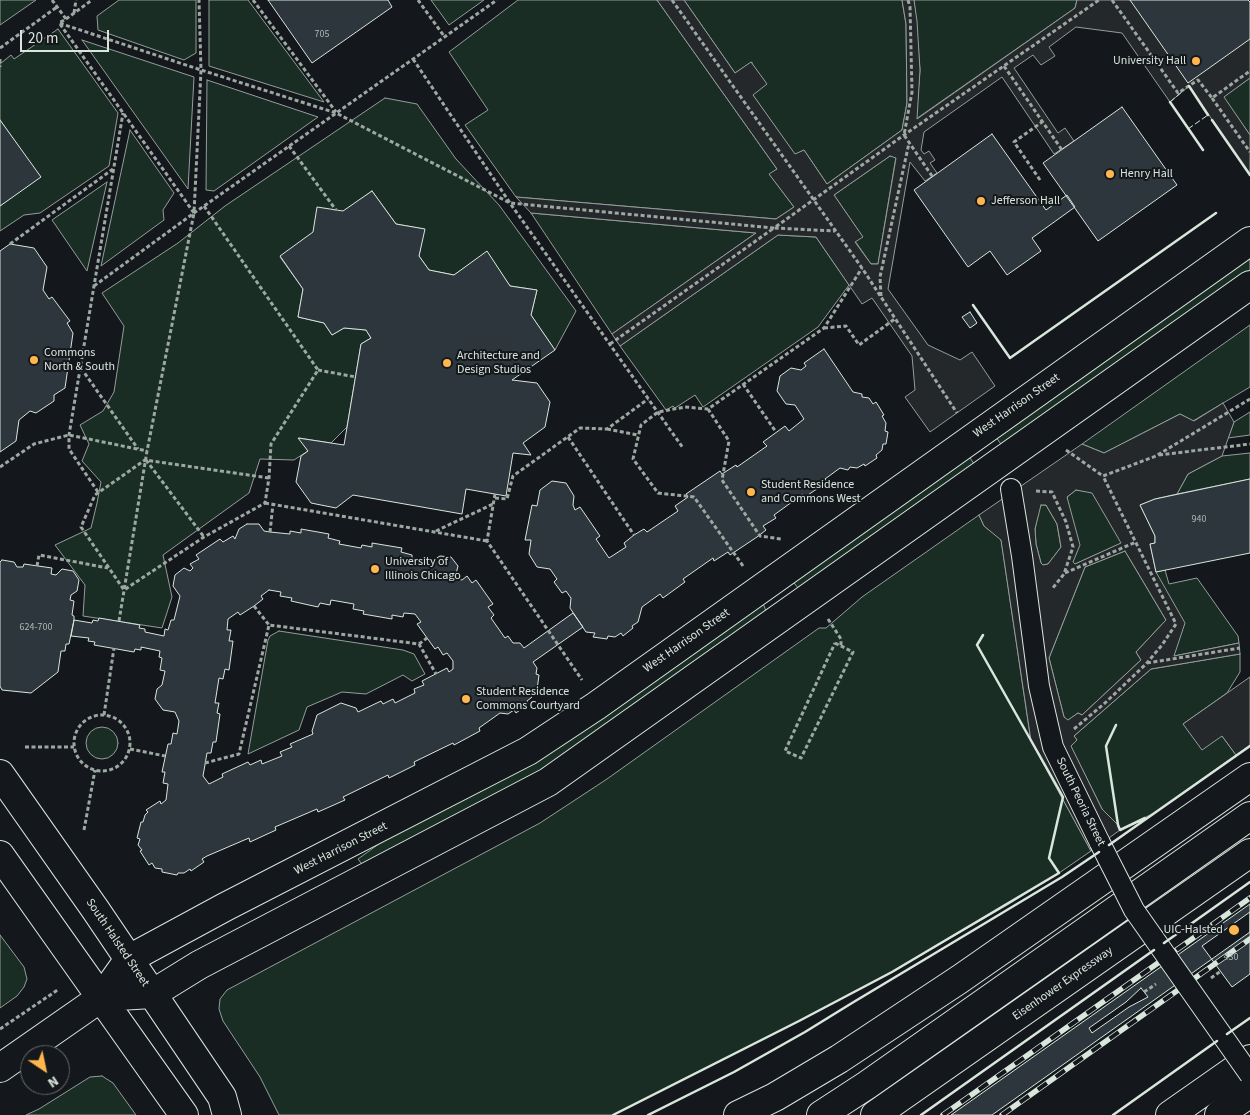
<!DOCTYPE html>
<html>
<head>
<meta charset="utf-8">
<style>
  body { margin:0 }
  #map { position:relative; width:1250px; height:1115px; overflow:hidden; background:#14181c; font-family:"Source Sans 3",sans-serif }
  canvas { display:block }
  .north { position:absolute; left:20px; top:1045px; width:50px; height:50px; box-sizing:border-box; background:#14181c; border:1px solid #626a69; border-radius:50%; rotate:146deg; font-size:14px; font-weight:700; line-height:20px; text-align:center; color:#d8e6dc }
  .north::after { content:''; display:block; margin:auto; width:18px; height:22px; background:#ffb74d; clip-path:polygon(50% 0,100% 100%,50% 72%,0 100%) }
  .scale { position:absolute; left:20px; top:30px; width:89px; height:22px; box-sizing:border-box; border:2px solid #d8e6dc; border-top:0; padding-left:6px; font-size:15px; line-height:18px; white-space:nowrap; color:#d8e6dc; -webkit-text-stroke:4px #14181c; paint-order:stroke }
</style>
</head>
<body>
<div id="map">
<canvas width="1250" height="1115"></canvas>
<div class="north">N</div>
<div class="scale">20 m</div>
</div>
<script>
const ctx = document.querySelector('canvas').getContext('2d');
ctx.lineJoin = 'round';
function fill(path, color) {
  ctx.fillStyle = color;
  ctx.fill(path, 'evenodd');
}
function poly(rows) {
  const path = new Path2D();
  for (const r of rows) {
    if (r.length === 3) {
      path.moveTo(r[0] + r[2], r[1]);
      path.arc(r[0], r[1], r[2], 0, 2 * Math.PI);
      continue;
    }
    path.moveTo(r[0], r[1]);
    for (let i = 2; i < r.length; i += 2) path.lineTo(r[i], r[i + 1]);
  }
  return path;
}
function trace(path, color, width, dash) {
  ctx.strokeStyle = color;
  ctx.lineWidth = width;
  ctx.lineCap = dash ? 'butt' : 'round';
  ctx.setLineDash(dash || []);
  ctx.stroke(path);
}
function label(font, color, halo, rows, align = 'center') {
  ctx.font = font + ' "Source Sans 3",sans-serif';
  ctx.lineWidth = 4;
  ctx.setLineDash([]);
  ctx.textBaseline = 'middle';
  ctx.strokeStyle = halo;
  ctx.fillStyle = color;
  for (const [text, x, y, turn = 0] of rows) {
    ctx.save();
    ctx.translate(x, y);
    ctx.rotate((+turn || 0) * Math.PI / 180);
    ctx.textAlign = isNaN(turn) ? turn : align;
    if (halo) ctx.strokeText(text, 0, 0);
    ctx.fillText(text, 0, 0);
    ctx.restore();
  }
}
const green = poly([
  [0,0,36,0,0,25,0,0],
  [119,0,196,0,196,53,184,60,98,30,97,16,119,0],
  [209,0,248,0,324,102,209,66,209,0],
  [431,0,484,0,449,25,431,0],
  [518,0,657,0,777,169,770,175,794,207,776,219,516,197,465,125,488,110,449,52,518,0],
  [684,0,902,0,906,24,907,103,902,130,827,184,804,150,795,155,752,94,752,62,735,73,684,0],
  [914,0,1077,0,1075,8,916,119,920,70,914,0],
  [58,29,118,113,109,166,40,213,24,215,0,231,0,206,40,177,0,120,0,64,11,55,14,59,58,29],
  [82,40,194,77,188,189,82,40],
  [1250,78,1250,135,1223,97,1250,78],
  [207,80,318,117,214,191,206,190,207,80],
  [385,98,417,104,456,159,499,205,576,311,555,350,531,315,537,290,510,286,487,252,454,275,429,270,419,256,424,229,396,224,372,191,280,257,303,289,298,317,324,323,332,335,344,328,366,330,371,338,361,344,347,427,331,443,299,438,308,451,294,460,260,459,249,493,163,555,172,597,162,628,83,616,85,585,55,545,91,528,97,503,101,482,82,461,89,444,80,425,103,411,114,392,124,326,102,293,178,243,225,206,385,98],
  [130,130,174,193,163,210,164,220,101,266,130,130],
  [890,156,896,157,878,264,871,264,855,241,862,236,834,195,890,156],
  [107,182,87,271,52,220,107,182],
  [531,213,756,233,612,334,531,213],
  [778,235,816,237,849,285,818,327,703,407,695,395,675,408,673,406,666,410,620,346,778,235],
  [1250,251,1250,273,1003,447,993,433,1250,251],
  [1250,325,1250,387,1193,421,1180,414,1104,453,1082,444,1250,325],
  [1250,412,1250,435,1228,438,1234,422,1250,412],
  [967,453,976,467,799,589,794,583,793,578,967,453],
  [1250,453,1250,479,1177,494,1188,474,1222,456,1250,453],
  [1076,490,1092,492,1122,543,1075,564,1073,562,1067,497,1076,490],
  [1040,505,1046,505,1057,524,1061,547,1048,564,1043,565,1041,563,1036,544,1035,529,1040,505],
  [979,515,984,526,1001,539,1031,741,1091,851,1059,873,1009,904,892,972,799,1021,613,1115,279,1115,260,1077,223,1021,219,1009,220,999,227,990,540,823,607,779,819,628,826,628,862,597,979,515],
  [1125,551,1166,620,1136,652,1141,660,1082,715,1078,713,1067,721,1064,717,1049,658,1085,567,1125,551],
  [1165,570,1169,584,1197,578,1238,636,1239,643,1174,656,1156,572,1165,570],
  [763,603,767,614,548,772,364,867,358,859,401,828,763,603],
  [279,631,403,650,414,654,425,674,412,681,403,675,366,694,342,692,307,707,299,730,248,754,268,640,270,636,279,631],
  [1240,654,1240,672,1227,693,1183,724,1222,736,1236,755,1156,812,1120,830,1102,809,1070,745,1077,740,1074,736,1151,669,1240,654],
  [102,743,16],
  [0,935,24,967,27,979,24,987,17,996,0,1008,0,935],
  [102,1076,113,1083,136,1115,26,1115,39,1109,90,1077,102,1076]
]);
fill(green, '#1a2d24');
trace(green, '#939e99', 1);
const parking = poly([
  [657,0,684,0,735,73,751,62,767,84,753,95,795,154,804,150,827,184,902,130,907,103,906,24,902,0,914,0,917,21,920,70,917,119,1075,8,1077,0,1130,0,1250,39,1250,78,1224,97,1250,135,1250,175,1189,86,1170,102,1122,33,1076,27,1049,47,1055,56,1041,65,1033,55,1014,68,1058,133,1065,128,1074,141,1054,154,1002,77,924,132,921,150,924,154,929,151,935,160,930,163,937,173,925,181,910,162,888,289,928,345,960,360,972,352,995,386,930,432,905,397,915,390,912,356,872,298,862,304,816,237,778,235,620,346,612,334,756,233,531,213,516,197,776,219,794,207,769,174,777,169,657,0],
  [890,156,896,158,878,264,871,264,855,242,863,237,834,195,890,156],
  [1223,403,1234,422,1222,456,1188,474,1177,494,1155,499,1140,505,1155,536,1155,543,1150,544,1156,572,1185,623,1174,656,1239,643,1240,654,1151,669,1074,736,1077,740,1071,746,1102,809,1118,825,1120,830,1091,851,1031,741,1001,540,984,526,979,515,1082,444,1104,453,1180,414,1194,421,1223,403],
  [1076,490,1092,493,1121,543,1075,564,1073,562,1080,545,1067,497,1076,490],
  [1041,505,1046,505,1057,524,1061,547,1048,564,1043,565,1041,563,1036,544,1035,529,1041,505],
  [1125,551,1166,620,1136,652,1141,660,1082,715,1078,713,1068,720,1064,717,1049,658,1085,567,1125,551],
  [1250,677,1250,745,1236,755,1222,736,1202,750,1183,724,1250,677]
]);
fill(parking, '#24282b');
trace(parking, '#939e99', 1);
const building = poly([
  [268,0,388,0,392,7,312,63,268,0],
  [1130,0,1248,0,1250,2,1250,39,1188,83,1130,0],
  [1122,107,1177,185,1098,241,1043,163,1122,107],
  [0,120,41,177,0,206,0,120],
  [992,134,1046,210,1067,195,1075,207,1032,238,1041,251,1007,275,990,251,968,267,914,190,992,134],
  [372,191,396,224,425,229,419,256,429,270,454,275,487,251,510,286,537,290,531,315,555,350,512,380,537,383,550,402,545,427,523,443,531,455,513,453,506,496,466,489,462,514,353,495,336,508,311,503,296,482,301,456,308,451,298,438,344,445,361,344,371,338,366,330,344,328,332,335,324,323,298,317,303,289,280,256,313,232,317,207,343,211,372,191],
  [10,244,34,248,47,267,43,290,49,299,52,297,70,321,67,323,73,333,65,388,54,395,54,401,36,413,30,411,19,420,16,441,0,452,0,251,10,244],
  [970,312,977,323,970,328,962,317,970,312],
  [824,349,853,392,862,394,862,397,869,398,873,404,876,402,884,415,882,416,886,423,885,431,888,432,886,444,883,444,882,450,876,455,877,458,865,466,864,464,857,468,850,467,848,470,840,468,825,479,827,482,805,497,803,494,774,515,776,518,763,526,766,530,757,537,730,555,728,552,714,561,713,558,683,579,685,582,663,598,660,594,642,607,638,622,632,626,633,628,623,636,621,633,615,637,608,636,607,639,593,637,595,633,586,632,570,608,571,598,566,591,562,593,554,582,557,579,550,569,537,567,529,554,531,540,525,540,532,505,537,506,540,490,552,481,566,483,574,496,573,505,575,510,580,507,600,536,596,539,609,558,626,547,624,543,634,535,644,529,647,532,678,511,675,506,688,497,686,494,720,471,722,474,736,465,737,467,767,446,763,442,785,426,789,431,804,419,795,405,786,404,777,391,780,376,791,368,801,370,806,366,804,363,824,349],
  [1250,479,1250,553,1156,572,1150,544,1155,543,1155,536,1140,505,1155,499,1250,479],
  [247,524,259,524,264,531,270,532,290,534,290,531,301,533,301,529,329,534,328,538,340,541,339,544,361,548,362,545,372,547,372,543,402,548,401,552,412,555,412,558,432,561,440,556,451,557,458,566,455,578,462,580,467,576,472,583,476,580,493,604,488,607,494,615,491,618,505,638,508,636,513,643,520,643,524,648,573,613,583,627,533,662,537,668,536,674,539,675,537,690,534,690,532,697,527,701,528,704,516,713,514,710,508,714,500,713,479,728,480,731,454,745,453,743,414,762,415,765,389,778,388,775,343,797,345,800,318,812,317,809,275,827,276,830,250,842,249,838,207,856,202,859,204,862,191,871,190,869,184,873,178,873,177,875,162,872,162,869,155,868,152,863,149,865,140,851,142,850,138,845,140,839,137,838,141,822,143,822,145,815,148,812,146,810,160,801,161,804,166,800,168,784,163,783,165,772,162,772,168,744,171,744,173,733,177,734,179,721,175,712,163,710,155,699,157,689,162,685,165,671,160,670,162,658,159,657,160,651,141,647,141,650,135,649,134,652,94,645,95,642,88,641,89,638,71,636,74,620,92,623,93,620,98,621,99,618,140,625,139,628,145,629,145,632,164,636,165,629,168,630,171,620,174,620,180,596,173,586,175,575,184,568,190,571,193,568,190,564,199,559,196,555,220,539,223,542,233,536,235,539,239,529,247,524],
  [269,590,281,592,280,596,292,598,291,601,318,607,320,603,330,605,331,600,354,604,353,609,364,611,363,614,392,619,392,615,403,617,404,613,415,614,421,622,417,624,435,649,438,647,443,655,447,653,453,661,453,669,449,672,447,668,422,681,424,685,414,689,415,693,395,703,393,699,383,704,381,701,358,712,356,708,341,703,317,715,312,731,313,734,290,744,292,747,280,752,282,756,262,764,261,760,250,765,248,762,222,774,223,777,209,784,203,776,207,753,211,753,213,742,216,742,220,714,217,713,219,703,215,703,219,678,223,679,225,669,229,670,233,641,229,641,231,630,227,630,228,619,238,612,240,615,254,606,263,599,261,596,269,590],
  [2,560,14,562,17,567,23,567,24,564,52,568,51,574,56,575,62,569,73,571,79,580,77,591,71,595,70,600,74,601,72,615,74,616,74,620,69,644,66,644,65,651,61,651,58,672,31,693,2,690,0,686,0,562,2,560],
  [1250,904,1250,932,992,1115,951,1115,1250,904],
  [1250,912,1250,974,1232,987,1202,946,1250,912],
  [1141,988,1148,997,1129,1007,1092,1033,1089,1028,1126,1002,1141,988]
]);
fill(building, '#2c363c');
trace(building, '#d8e6dc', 1);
const pedestrian = poly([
  [1011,489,1022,556,1039,686,1053,747,1100,843]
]);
const secondary = poly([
  [0,774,95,909,222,1097,227,1115],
  [0,855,184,1115],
  [102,997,152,994,199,965,548,782,1250,285],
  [0,1068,102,997,129,959,225,907,528,751,596,706,1250,241]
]);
const motorway = poly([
  [738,1115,775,1097,839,1059,960,979,1250,777],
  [821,1115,867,1085,1250,816],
  [875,1115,1250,853],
  [1170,1115,1250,1059],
  [1219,1115,1250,1093]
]);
trace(pedestrian, '#d8e6dc', 22);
trace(secondary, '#d8e6dc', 30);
trace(motorway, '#d8e6dc', 30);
trace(poly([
  [52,0,66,19,59,23,201,70,336,113,510,203,774,228,904,135,1099,0],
  [253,0,336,112],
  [418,0,444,36],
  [672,0,862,268,957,413],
  [908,0,910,7,912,92,904,135,932,176],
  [1112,0,1178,93,1198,80,1212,98,1250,71],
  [74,13,76,0],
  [66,19,92,0],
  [60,24,194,213,201,70,199,0],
  [0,48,57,7],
  [0,59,0,67],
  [413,59,510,203,683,448],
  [1004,66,1062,150],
  [1212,98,1250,152],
  [289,146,336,210],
  [1040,180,1014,142,1042,122],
  [204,206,318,370,271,444,269,478,265,503,204,537,124,590,81,527,95,495,145,460,269,478],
  [10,244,113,169],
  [94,286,194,213,497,0],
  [881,296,880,277,909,143],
  [824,328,846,326,859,345,896,318],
  [610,344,774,228,835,231],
  [81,368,138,449],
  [318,370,356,377],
  [743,384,776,432],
  [708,409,729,441,722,480,760,536,781,539],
  [607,429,638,435],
  [568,437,634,535],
  [1066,450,1103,476,1156,456,1250,399],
  [1159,455,1250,444],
  [146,460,204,537],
  [0,467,34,444,69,435,147,451],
  [1036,491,1052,492,1066,522,1073,547,1064,574,1052,589],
  [98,492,69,449,69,435,123,113],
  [495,494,487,541,582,680],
  [495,498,507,499,513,476,580,428,607,429,648,399],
  [265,503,487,541],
  [436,531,493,504],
  [270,532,273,504],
  [37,566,39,555,108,568],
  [743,566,694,497,658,493,633,459,641,425,658,412,685,407,708,409,824,328,862,268],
  [1065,573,1136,542],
  [254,606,269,625],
  [828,619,841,639,841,646],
  [119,621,147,451,194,213],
  [835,643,853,652,801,758,785,751,835,643],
  [419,644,427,638],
  [1147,663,1240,648],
  [102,743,28],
  [104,715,114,648],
  [1074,729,1105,703,1146,664,1162,645,1176,624,1103,476],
  [25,747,74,747],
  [130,749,165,756],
  [205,763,239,754,269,625,419,644,436,674],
  [84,830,95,770],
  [1211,978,1221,971],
  [1144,992,1156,984],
  [0,1029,59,989]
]), '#9da8a2', 3, [4, 2.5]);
trace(pedestrian, '#14181c', 20);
trace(secondary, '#14181c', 28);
trace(motorway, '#14181c', 28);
const rail = poly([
  [943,1115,1250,898],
  [1002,1115,1250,939]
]);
trace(rail, '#d8e6dc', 5.5);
trace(rail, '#14181c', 4, [11]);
const pedestrianBridge = poly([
  [1100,843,1134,910,1250,1075]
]);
trace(pedestrianBridge, '#d8e6dc', 22, []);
trace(pedestrianBridge, '#14181c', 20);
trace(poly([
  [1170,102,1183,91],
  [1188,129,1208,115]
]), '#d8e6dc', 1, [6, 2.5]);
trace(poly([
  [1189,86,1208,115],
  [1170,102,1203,150],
  [1212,120,1250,175],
  [973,305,1010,358,1216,213],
  [1116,725,1106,746,1118,825,1120,830,1145,818],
  [1156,812,1250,746],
  [1109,845,1156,812],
  [1164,943,1250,882],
  [1227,1034,1250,1018],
  [613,1115,799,1021,892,972,1059,873,1049,858,1063,797,977,645,983,635],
  [648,1115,734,1072,805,1032,852,1003,1062,877,1099,852],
  [921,1115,1154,950],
  [1113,1115,1217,1041]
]), '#d8e6dc', 2.5);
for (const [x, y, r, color] of [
  [1196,61,5,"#ffb74d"],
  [1110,174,5,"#ffb74d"],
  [981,201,5,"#ffb74d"],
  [34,360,5,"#ffb74d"],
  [447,363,5,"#ffb74d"],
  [751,492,5,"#ffb74d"],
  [375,569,5,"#ffb74d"],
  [466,699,5,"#ffb74d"],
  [1234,930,6,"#ffb74d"]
]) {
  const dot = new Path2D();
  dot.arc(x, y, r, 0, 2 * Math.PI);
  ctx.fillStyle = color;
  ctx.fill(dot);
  trace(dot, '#14181c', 2);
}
label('10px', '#adbab4', null, [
  ["705",322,35],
  ["940",1199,520],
  ["624-700",36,628],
  ["430",1231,958]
]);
label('12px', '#d8e6dc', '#14181c', [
  ["University Hall",1186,61,"right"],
  ["Henry Hall",1120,174],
  ["Jefferson Hall",991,201],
  ["Commons",44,353],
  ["North & South",44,367],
  ["Architecture and",457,356],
  ["Design Studios",457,370],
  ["Student Residence",761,485],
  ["and Commons West",761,499],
  ["University of",385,562],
  ["Illinois Chicago",385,576],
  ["Student Residence",476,692],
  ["Commons Courtyard",476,706],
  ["UIC-Halsted",1223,930,"right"]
], 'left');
label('12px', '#d8e6dc', '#14181c', [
  ["West Harrison Street",1017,406,-35],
  ["West Harrison Street",687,641,-35],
  ["South Peoria Street",1080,802,64],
  ["West Harrison Street",341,849,-27],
  ["South Halsted Street",117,943,56],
  ["Eisenhower Expressway",1063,984,-35]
]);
</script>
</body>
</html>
